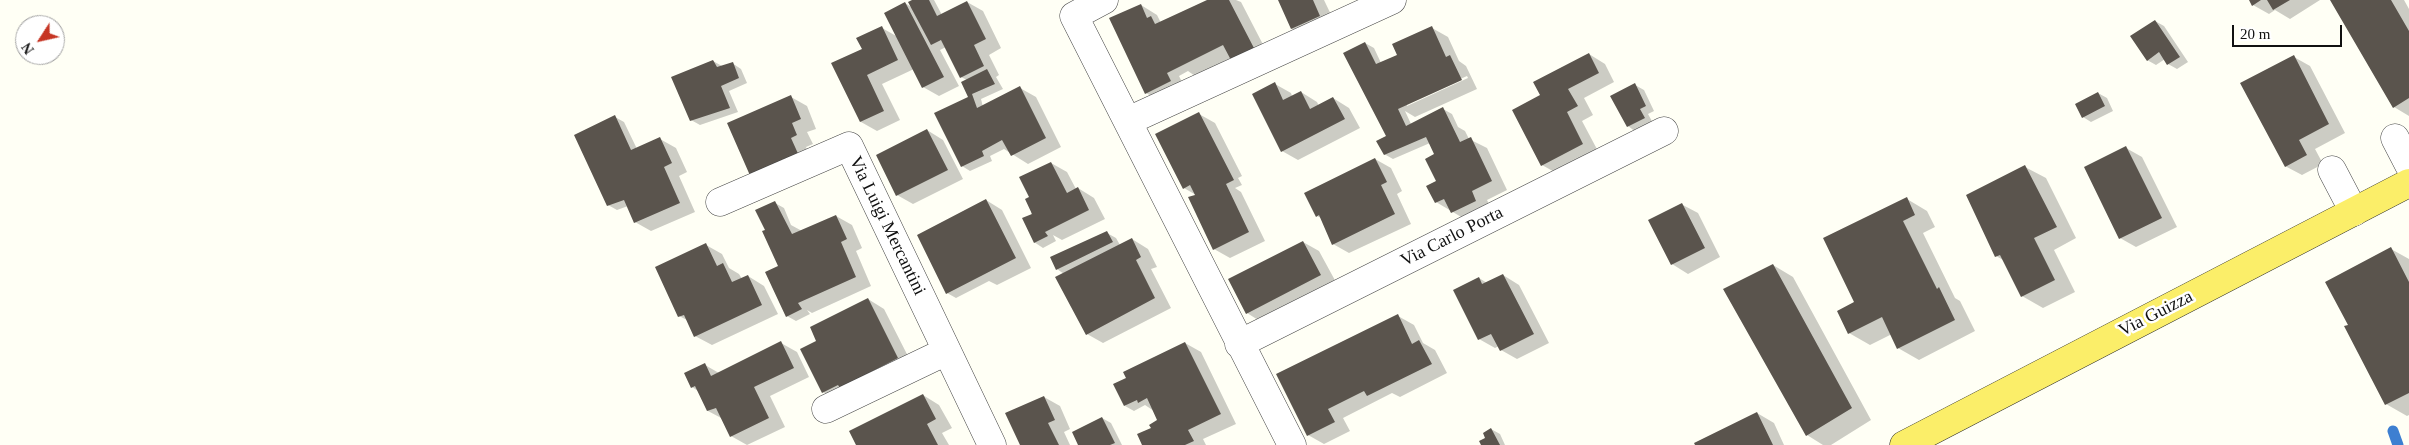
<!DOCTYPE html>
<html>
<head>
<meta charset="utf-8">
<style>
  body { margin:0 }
  #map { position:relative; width:2409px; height:445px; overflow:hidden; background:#fffff5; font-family:Georgia,serif }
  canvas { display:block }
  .north { position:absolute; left:15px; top:15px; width:50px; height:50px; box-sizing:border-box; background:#fff; border:1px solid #a0a0a0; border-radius:50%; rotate:235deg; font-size:14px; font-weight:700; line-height:20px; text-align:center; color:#111 }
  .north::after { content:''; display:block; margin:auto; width:18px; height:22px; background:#c63524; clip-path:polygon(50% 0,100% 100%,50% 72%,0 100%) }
  .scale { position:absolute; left:2232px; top:25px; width:110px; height:22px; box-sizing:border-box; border:2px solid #111; border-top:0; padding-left:6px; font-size:15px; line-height:18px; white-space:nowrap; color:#111; -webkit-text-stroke:4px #fff; paint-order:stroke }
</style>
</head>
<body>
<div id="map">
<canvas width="2409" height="445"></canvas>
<div class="north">N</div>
<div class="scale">20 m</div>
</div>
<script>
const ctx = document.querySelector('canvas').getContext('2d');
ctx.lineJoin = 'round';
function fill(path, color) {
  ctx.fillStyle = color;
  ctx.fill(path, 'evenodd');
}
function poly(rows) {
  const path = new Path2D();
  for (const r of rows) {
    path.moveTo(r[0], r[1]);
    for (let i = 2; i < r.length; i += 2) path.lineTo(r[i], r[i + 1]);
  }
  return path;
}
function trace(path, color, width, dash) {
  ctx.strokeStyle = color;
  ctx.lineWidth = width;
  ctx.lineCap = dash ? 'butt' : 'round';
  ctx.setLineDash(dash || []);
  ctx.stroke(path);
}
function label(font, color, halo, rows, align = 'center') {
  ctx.font = font + ' Georgia,serif';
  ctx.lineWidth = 5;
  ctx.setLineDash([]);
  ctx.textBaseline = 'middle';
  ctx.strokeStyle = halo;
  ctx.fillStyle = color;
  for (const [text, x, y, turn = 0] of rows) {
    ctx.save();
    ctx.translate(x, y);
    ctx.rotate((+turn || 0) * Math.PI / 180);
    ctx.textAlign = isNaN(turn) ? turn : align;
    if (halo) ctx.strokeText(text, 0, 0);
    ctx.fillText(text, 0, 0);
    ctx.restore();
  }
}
fill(poly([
  [915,0,934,0,942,15,967,2,983,11,1001,48,989,55,999,75,996,77,1003,89,981,99,983,107,1020,88,1036,97,1061,147,1028,164,1004,149,990,156,992,161,970,171,962,166,969,98,967,80,961,77,946,47,940,50,959,86,939,96,923,87,914,69,882,84,900,120,877,131,861,122,833,64,863,49,882,28,898,37,905,3,913,8],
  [1210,0,1236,0,1241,2,1271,60,1231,58,1195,76,1188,71,1179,76,1186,90,1162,102,1146,93,1141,5,1157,15,1161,23],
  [1280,0,1324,0,1336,25,1308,38,1292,29],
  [2250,0,2320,0,2290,19,2275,10,2269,14,2253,5],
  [2332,0,2404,0,2409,9,2409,116,2394,107],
  [2155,21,2164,26,2188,62,2177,69,2168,64,2165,59,2156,65,2147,60],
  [1432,28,1448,37,1459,61,1466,66,1477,89,1415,117,1405,111,1411,124,1443,109,1452,114,1458,127,1465,131,1469,139,1487,148,1507,190,1487,200,1492,210,1468,221,1436,202,1438,182,1436,155,1430,143,1393,159,1384,154,1388,137,1365,43,1374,48,1381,63,1398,55],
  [1467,76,1468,78,1407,106,1407,103],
  [1589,54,1605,64,1614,82,1584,98,1593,115,1582,121,1599,153,1558,174,1542,165,1541,96],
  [2294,57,2310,66,2345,133,2315,149,2323,164,2302,175,2285,166],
  [713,61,722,66,732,63,741,69,747,83,729,91,738,112,700,125,691,120],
  [1275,84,1291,93,1292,96,1301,92,1317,102,1319,106,1333,98,1349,108,1360,128,1298,160,1282,151],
  [1635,85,1644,90,1654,111,1648,114,1653,123,1636,132,1628,126],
  [2098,93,2107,98,2113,111,2091,122,2083,117],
  [791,97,807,106,816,129,807,132,813,144,806,147,815,168,769,188],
  [1199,114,1215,123,1242,176,1238,178,1242,185,1235,188,1241,192,1265,241,1230,258,1214,249,1196,195,1184,188],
  [615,117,624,122,637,149,660,139,676,148,687,172,679,176,695,212,651,231,635,222,628,206,617,210,608,205],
  [927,130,943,140,963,179,913,204,897,195],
  [2126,148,2142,157,2177,227,2136,247,2120,238],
  [1375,159,1391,168,1402,191,1397,194,1411,224,1349,253,1333,244,1321,218,1317,216],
  [1051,163,1067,172,1076,189,1078,188,1094,198,1105,219,1062,240,1053,235,1056,241,1043,248,1034,242,1030,198],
  [2025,167,2046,178,2076,238,2054,250,2075,292,2043,308,2022,296,2005,261,1996,256],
  [1907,199,1927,211,1935,227,1923,233,1955,298,1960,301,1975,331,1919,360,1898,348,1892,334,1870,345,1849,333,1856,303],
  [986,200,1002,210,1031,268,997,285,989,281,956,298,947,293],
  [775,203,784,208,791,225,802,231,836,216,852,225,862,248,856,251,871,286,812,313,807,310,810,314,796,321,787,316,781,269,768,230],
  [1681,204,1698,213,1720,257,1688,274,1672,264,1650,220],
  [1107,233,1116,238,1120,245,1132,239,1148,249,1157,267,1151,269,1171,308,1103,343,1087,334,1064,274,1057,269],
  [1303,242,1319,251,1337,284,1263,323,1247,313],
  [706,245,722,254,729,268,739,274,742,279,748,276,764,286,778,314,712,345,695,336,689,321,679,316],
  [2391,249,2409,259,2409,415,2407,416,2386,404,2349,325],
  [1773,265,1793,277,1871,420,1831,445,1823,445,1807,435],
  [1503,275,1519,285,1549,343,1517,359,1501,350,1499,346,1495,348,1479,339,1479,278,1487,283],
  [868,299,884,309,914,368,832,397,823,392,816,342],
  [1398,316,1414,325,1423,343,1435,350,1447,373,1400,397,1392,393,1343,418,1350,431,1324,444,1308,435],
  [781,343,797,352,809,377,770,396,785,427,747,445,731,436,723,419,708,411,698,391,692,387,705,365,719,373],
  [1185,343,1201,352,1236,424,1203,439,1206,445,1143,445,1152,428,1159,421,1154,411,1145,405,1134,411,1125,406],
  [923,395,939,405,952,428,942,433,949,445,857,445],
  [1044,397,1060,406,1070,429,1064,432,1070,445,1022,445],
  [1757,413,1774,423,1784,445,1696,445],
  [1102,418,1111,423,1122,445,1080,445],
  [1491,429,1500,434,1505,445,1482,445]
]), '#0003');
trace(poly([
  [2393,431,2398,445]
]), '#3d7fd1', 11);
fill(poly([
  [912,0,929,0,937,16,967,1,986,39,974,45,984,66,960,78,941,40,931,45,908,2],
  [1207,0,1229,0,1255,50,1232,62,1223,45,1167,73,1171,81,1145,94,1109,18,1141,4,1147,18,1151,16,1155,24],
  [1278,0,1313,0,1320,16,1291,29],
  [2249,0,2261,0,2252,6],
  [2267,0,2290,0,2273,10],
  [2330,0,2391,0,2409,31,2409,98,2393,108],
  [905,2,944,77,922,88,884,13],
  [2155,20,2180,57,2167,65,2159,52,2147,61,2130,36],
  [882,26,898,60,867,75,884,111,860,122,831,63,862,49,856,38],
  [1432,26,1446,57,1450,55,1462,80,1398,109,1406,126,1443,107,1460,142,1471,137,1492,181,1472,191,1476,201,1451,213,1444,199,1435,203,1426,186,1436,181,1425,159,1434,154,1426,137,1384,155,1376,141,1386,136,1343,53,1365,42,1376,64,1397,55,1392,44],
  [1589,53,1599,73,1568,89,1578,106,1567,112,1583,144,1541,166,1512,110,1540,95,1533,82],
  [2294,55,2329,124,2299,140,2307,155,2285,167,2240,83],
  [713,60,717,67,733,62,739,78,721,86,730,108,690,121,671,77],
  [987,69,995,84,972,94,977,108,1020,86,1046,138,1011,156,1002,140,982,151,984,156,961,167,934,113,968,97,961,82],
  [1275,82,1283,100,1301,91,1310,109,1333,97,1345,119,1281,152,1252,94],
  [1635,83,1646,106,1640,109,1645,118,1627,127,1610,96],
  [2098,92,2105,106,2082,118,2075,104],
  [791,95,801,119,792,123,797,135,791,138,800,158,752,180,727,123],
  [1199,112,1234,180,1226,184,1249,232,1213,250,1188,197,1195,195,1190,185,1183,189,1155,134],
  [615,115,631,150,660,137,672,163,664,167,680,203,634,223,624,200,607,206,574,135],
  [927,129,948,170,896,196,876,155],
  [2126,146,2162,218,2119,239,2084,167],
  [1375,158,1387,182,1381,185,1395,214,1332,245,1319,215,1316,217,1304,193],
  [1051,162,1067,193,1078,187,1089,210,1045,232,1048,236,1034,243,1022,218,1032,214,1025,199,1029,197,1019,177],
  [2025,165,2057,227,2034,238,2055,280,2021,297,2000,255,1995,257,1966,195],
  [1907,197,1915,215,1903,221,1937,289,1939,287,1955,320,1897,349,1882,317,1848,334,1837,311,1854,302,1823,238],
  [986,199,1016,258,946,294,917,235],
  [775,201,792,234,836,215,847,239,841,242,856,277,798,303,802,309,786,317,765,272,778,266,762,231,765,230,755,210],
  [1682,203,1705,248,1671,265,1648,220],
  [1107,231,1113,242,1056,270,1050,257],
  [1132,238,1141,257,1136,260,1155,298,1086,335,1055,277],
  [1303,241,1321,275,1246,314,1228,279],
  [706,243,717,266,723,263,732,282,748,275,762,305,694,337,684,315,678,317,655,267],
  [2391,247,2409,282,2409,393,2385,405,2344,326,2348,325,2325,282],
  [1773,264,1852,408,1806,436,1723,289],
  [1503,274,1534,334,1500,351,1491,334,1478,340,1453,290,1479,277,1482,284],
  [868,298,898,358,840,388,838,385,822,393,800,349,816,341,810,327],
  [1398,314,1412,344,1419,340,1432,364,1367,396,1364,391,1328,409,1335,422,1307,436,1276,374],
  [781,341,794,368,754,387,769,418,730,437,716,408,707,411,695,386,691,388,684,373,705,363,711,376],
  [1185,342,1221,414,1188,430,1194,441,1185,445,1142,445,1137,434,1151,428,1149,425,1157,420,1147,398,1138,403,1137,400,1124,406,1113,384,1126,378,1123,372],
  [923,394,936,419,927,424,938,445,856,445,849,431],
  [1044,396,1055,420,1048,423,1059,445,1020,445,1005,413],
  [1757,412,1773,445,1695,445,1694,443],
  [1102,417,1115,443,1110,445,1078,445,1072,432],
  [1491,428,1500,445,1481,445,1479,441,1485,438,1483,433]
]), '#5a544d');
const minor = poly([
  [1104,0,1074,16,1292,445],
  [1128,121,1392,0],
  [2395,138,2409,165],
  [2332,170,2354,212],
  [720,202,849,146,992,445],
  [1239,344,1664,131],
  [826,409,947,351]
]);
const major = poly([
  [1904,445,2409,183]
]);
trace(minor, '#444', 29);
trace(major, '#222', 29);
trace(minor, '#fff', 28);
trace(major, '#fbee69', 28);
label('18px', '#111', '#fff', [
  ["Via Luigi Mercantini",887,226,64],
  ["Via Carlo Porta",1452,237,-27],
  ["Via Guizza",2156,314,-27]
]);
</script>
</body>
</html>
